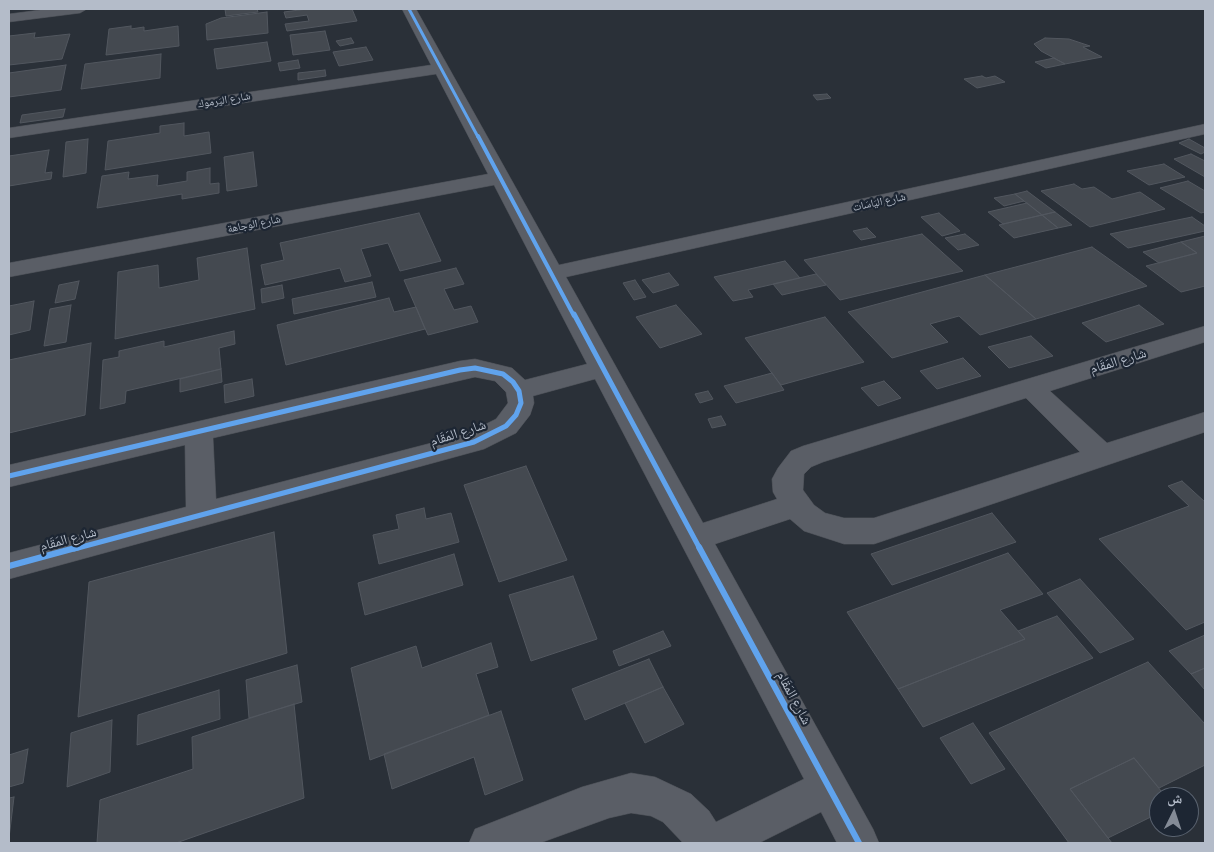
<!DOCTYPE html>
<html>
<head>
<meta charset="utf-8">
<style>
  body { margin:0 }
  #map { position:relative; width:1214px; height:852px; overflow:hidden; background:#2a3038; font-family:"Public Sans","Noto Naskh Arabic",sans-serif }
  canvas { display:block }
  .frame { position:absolute; inset:0; border:10px solid #b4bcc9; pointer-events:none }
  .north { position:absolute; left:1149px; top:787px; width:50px; height:50px; box-sizing:border-box; background:#1d2633; border:1px solid #59626f; border-radius:50%; rotate:4deg; font-size:14px; font-weight:700; line-height:20px; text-align:center; color:#b4bcc9 }
  .north::after { content:''; display:block; margin:auto; width:18px; height:22px; background:#848b96; clip-path:polygon(50% 0,100% 100%,50% 72%,0 100%) }
</style>
</head>
<body>
<div id="map">
<canvas width="1214" height="852"></canvas>
<div class="frame"></div>
<div class="north">ش</div>
</div>
<script>
const ctx = document.querySelector('canvas').getContext('2d');
ctx.lineJoin = 'round';
function fill(path, color) {
  ctx.fillStyle = color;
  ctx.fill(path, 'evenodd');
}
function poly(rows) {
  const path = new Path2D();
  for (const r of rows) {
    path.moveTo(r[0], r[1]);
    for (let i = 2; i < r.length; i += 2) path.lineTo(r[i], r[i + 1]);
  }
  return path;
}
function trace(path, color, width, dash) {
  ctx.strokeStyle = color;
  ctx.lineWidth = width;
  ctx.lineCap = dash ? 'butt' : 'round';
  ctx.setLineDash(dash || []);
  ctx.stroke(path);
}
function label(font, color, halo, rows, align = 'center') {
  ctx.font = font + ' "Public Sans","Noto Naskh Arabic",sans-serif';
  ctx.lineWidth = 4.5;
  ctx.setLineDash([]);
  ctx.textBaseline = 'middle';
  ctx.strokeStyle = halo;
  ctx.fillStyle = color;
  for (const [text, x, y, turn = 0] of rows) {
    ctx.save();
    ctx.translate(x, y);
    ctx.rotate((+turn || 0) * Math.PI / 180);
    ctx.textAlign = isNaN(turn) ? turn : align;
    if (halo) ctx.strokeText(text, 0, 0);
    ctx.fillText(text, 0, 0);
    ctx.restore();
  }
}
const building = poly([
  [225,9,257,9,258,12,226,16,225,9],
  [307,9,352,9,357,21,287,31,285,24,309,21,307,15,286,18,284,12,307,9],
  [267,12,268,33,207,40,206,24,221,18,267,12],
  [131,26,131,29,144,27,144,31,178,26,179,46,106,55,109,29,131,26],
  [325,31,330,50,293,55,290,35,325,31],
  [35,33,34,38,70,34,62,59,9,65,9,36,35,33],
  [351,38,354,43,340,46,336,41,351,38],
  [1045,38,1069,39,1090,46,1083,47,1102,57,1065,64,1041,51,1034,44,1045,38],
  [267,42,271,61,217,69,214,49,267,42],
  [366,47,373,60,339,66,333,52,366,47],
  [161,54,160,78,81,89,85,64,161,54],
  [1054,58,1065,64,1046,68,1035,62,1054,58],
  [298,60,300,68,280,71,278,63,298,60],
  [66,65,61,90,9,97,9,73,66,65],
  [325,70,326,76,298,80,298,73,325,70],
  [982,76,986,78,995,76,1005,82,977,88,964,79,982,76],
  [827,94,831,98,817,100,813,95,827,94],
  [65,109,63,117,20,123,22,115,65,109],
  [184,123,184,136,209,132,211,153,105,170,108,141,160,133,160,126,184,123],
  [88,139,86,173,63,177,66,142,88,139],
  [1189,139,1205,148,1205,152,1201,154,1179,143,1189,139],
  [49,150,45,173,52,172,51,179,9,186,9,156,49,150],
  [253,152,257,186,227,191,224,157,253,152],
  [1191,154,1205,161,1205,177,1174,159,1191,154],
  [1164,164,1185,177,1149,185,1127,171,1164,164],
  [210,168,210,184,219,183,219,193,182,199,182,194,97,208,102,176,129,172,128,179,158,175,157,186,187,181,187,172,210,168],
  [1188,181,1205,191,1205,212,1201,213,1160,188,1188,181],
  [1074,184,1082,189,1094,187,1112,199,1140,192,1165,209,1090,227,1041,191,1074,184],
  [1027,191,1055,212,1042,215,1015,194,1027,191],
  [1015,194,1024,201,1004,206,994,198,1015,194],
  [1027,203,1042,215,1003,224,988,212,1027,203],
  [1055,212,1072,225,1058,228,1042,215,1055,212],
  [419,213,441,261,400,271,388,243,361,249,371,276,345,282,340,268,265,285,261,265,284,260,280,243,419,213],
  [939,213,960,231,942,236,921,217,939,213],
  [1042,215,1058,228,1014,238,999,225,1042,215],
  [1192,217,1205,226,1205,231,1128,248,1110,234,1192,217],
  [867,228,876,237,861,240,853,231,867,228],
  [922,234,963,271,840,300,804,260,922,234],
  [965,234,979,245,958,250,945,238,965,234],
  [1205,236,1205,286,1181,292,1146,266,1197,253,1181,242,1205,236],
  [1181,242,1197,253,1159,263,1143,252,1181,242],
  [1092,247,1147,286,1036,319,985,275,1092,247],
  [247,248,255,309,115,339,118,272,158,265,159,288,199,280,197,258,247,248],
  [785,261,800,278,748,290,753,297,733,301,714,277,785,261],
  [456,268,464,284,444,289,454,310,471,306,478,322,428,335,404,280,456,268],
  [669,273,679,285,653,293,642,280,669,273],
  [816,274,826,285,782,295,773,284,816,274],
  [985,275,1036,319,980,335,959,316,930,324,948,342,892,358,848,312,985,275],
  [635,280,646,297,634,300,623,283,635,280],
  [79,281,75,299,55,303,59,285,79,281],
  [372,282,376,297,294,314,292,299,372,282],
  [282,285,284,298,262,303,261,289,282,285],
  [389,298,394,312,416,307,425,329,286,365,277,325,389,298],
  [34,301,30,330,9,335,9,306,34,301],
  [71,305,66,342,44,346,50,309,71,305],
  [676,305,702,334,660,348,636,317,676,305],
  [1139,305,1164,324,1106,342,1082,323,1139,305],
  [825,317,864,362,781,385,745,338,825,317],
  [234,331,235,344,219,348,221,369,126,391,125,403,100,409,103,360,119,357,119,351,164,341,164,347,234,331],
  [1031,336,1053,356,1009,368,988,347,1031,336],
  [91,343,85,415,9,433,9,360,91,343],
  [963,358,981,376,937,389,920,371,963,358],
  [221,369,222,382,180,392,180,379,221,369],
  [772,373,784,390,736,403,724,386,772,373],
  [252,379,254,396,225,403,224,385,252,379],
  [884,381,901,398,878,406,861,388,884,381],
  [708,391,713,399,700,403,695,394,708,391],
  [721,416,726,425,712,428,708,419,721,416],
  [526,466,567,560,499,582,464,485,526,466],
  [1182,481,1205,502,1205,622,1186,630,1099,539,1189,506,1168,486,1182,481],
  [424,508,426,519,451,513,459,542,379,564,373,535,399,529,396,515,424,508],
  [992,513,1016,542,892,585,871,554,992,513],
  [274,532,287,653,78,717,89,582,274,532],
  [1008,553,1043,594,1000,610,1025,639,898,689,847,612,1008,553],
  [454,554,463,585,365,615,358,583,454,554],
  [573,576,597,639,531,661,509,595,573,576],
  [1080,579,1134,639,1100,653,1047,593,1080,579],
  [1057,616,1093,658,923,727,898,689,1025,639,1018,631,1057,616],
  [663,631,671,646,619,666,613,651,663,631],
  [1205,635,1205,668,1191,674,1169,651,1205,635],
  [491,643,498,667,476,674,489,715,370,760,351,668,416,646,422,668,491,643],
  [649,659,663,687,585,720,572,689,649,659],
  [1148,662,1205,724,1205,765,1159,788,1134,758,1070,789,1112,843,1069,843,989,733,1148,662],
  [297,665,302,702,249,718,246,680,297,665],
  [1205,668,1205,690,1191,674,1205,668],
  [663,687,684,724,645,743,625,703,663,687],
  [219,690,220,719,137,745,138,715,219,690],
  [294,704,304,798,176,843,97,843,100,800,193,769,192,737,294,704],
  [501,711,523,780,485,795,474,757,392,789,384,754,501,711],
  [112,720,110,772,67,787,71,733,112,720],
  [973,723,1005,769,971,784,940,738,973,723],
  [28,749,23,783,9,787,9,755,28,749],
  [1134,758,1166,797,1159,797,1159,813,1108,838,1070,789,1134,758],
  [14,797,9,838,9,798,14,797]
]);
fill(building, '#444950');
trace(building, '#52575f', 1);
const minor = poly([
  [48,9,87,9,80,13,9,22,9,14,48,9],
  [402,9,416,9,559,265,1205,124,1205,134,566,277,703,523,777,499,773,492,772,479,778,468,791,451,803,446,1205,326,1205,342,1050,391,1107,443,1205,412,1205,432,874,544,844,544,804,531,790,519,715,544,873,829,879,843,837,843,821,812,759,843,683,843,663,822,651,816,631,813,609,818,540,843,469,843,475,829,582,787,631,773,655,777,691,794,709,811,716,822,804,779,595,379,533,396,534,403,530,415,516,433,484,449,9,579,9,553,186,507,185,445,9,487,9,465,460,361,475,359,512,368,525,380,587,364,494,185,9,277,9,263,488,174,436,74,9,138,9,128,431,65,402,9],
  [475,377,495,381,506,392,508,403,496,419,466,434,216,499,213,438,475,377],
  [1026,398,1080,452,874,518,844,518,825,513,814,505,803,490,804,474,811,467,823,462,1026,398]
]);
trace(minor, '#484c53', 1);
fill(minor, '#5a5e66');
trace(poly([
  [409,9,478,137]
]), '#60a3ed', 3);
trace(poly([
  [478,136,574,316]
]), '#60a3ed', 4);
trace(poly([
  [574,314,700,549],
  [9,476,460,370,475,368,503,374,513,382,519,391,521,403,516,415,506,426,474,442,74,549]
]), '#60a3ed', 5);
trace(poly([
  [699,547,859,843],
  [9,566,79,547]
]), '#60a3ed', 6);
label('11px', '#b4bcc9', '#1d2633', [
  ["شارع اليَرموك",224,100,-9],
  ["شارع اليَاسَات",879,202,-12],
  ["شارع الوجاهة",254,224,-11]
]);
label('14px', '#b4bcc9', '#1d2633', [
  ["شارع المَقَام",1118,361,-17],
  ["شارع المَقَام",458,433,-18],
  ["شارع المَقَام",68,539,-15],
  ["شارع المَقَام",794,698,62]
]);
</script>
</body>
</html>
